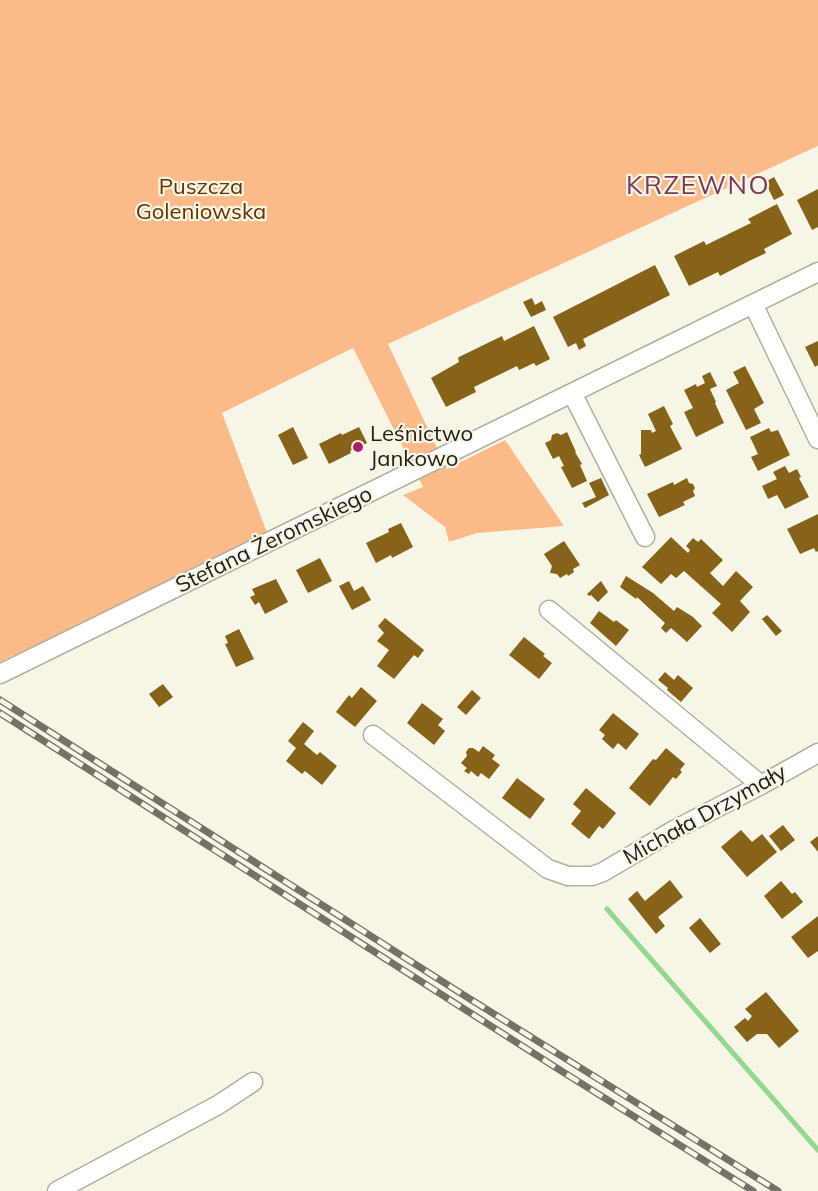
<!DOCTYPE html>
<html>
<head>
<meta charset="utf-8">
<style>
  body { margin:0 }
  canvas { display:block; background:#f7f5e5 }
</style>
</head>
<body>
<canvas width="818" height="1191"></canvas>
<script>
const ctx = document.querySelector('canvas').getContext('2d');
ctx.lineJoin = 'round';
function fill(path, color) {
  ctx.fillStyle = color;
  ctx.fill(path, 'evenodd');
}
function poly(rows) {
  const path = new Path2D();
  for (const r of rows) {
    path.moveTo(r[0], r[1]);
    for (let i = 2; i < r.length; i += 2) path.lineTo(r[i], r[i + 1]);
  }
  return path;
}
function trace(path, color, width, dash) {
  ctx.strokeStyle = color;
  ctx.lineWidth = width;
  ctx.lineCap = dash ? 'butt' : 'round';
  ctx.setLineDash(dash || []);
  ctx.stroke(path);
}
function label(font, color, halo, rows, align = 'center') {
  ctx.font = font + ' Mulish,sans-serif';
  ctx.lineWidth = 4.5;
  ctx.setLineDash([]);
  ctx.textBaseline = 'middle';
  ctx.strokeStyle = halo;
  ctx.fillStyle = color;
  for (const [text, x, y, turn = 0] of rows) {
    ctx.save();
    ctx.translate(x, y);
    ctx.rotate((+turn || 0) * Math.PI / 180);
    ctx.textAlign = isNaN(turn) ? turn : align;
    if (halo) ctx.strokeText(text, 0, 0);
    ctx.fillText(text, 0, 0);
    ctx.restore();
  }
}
fill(poly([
  [0,0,818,0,818,146,388,344,447,469,505,440,564,526,477,533,449,542,445,527,403,495,423,487,353,348,222,413,272,546,28,669,14,655,0,662]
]), '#fcba88');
trace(poly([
  [607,909,818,1150]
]), '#93d88e', 5);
fill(poly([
  [774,177,784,195,774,200,765,182],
  [818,189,818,227,812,230,797,200],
  [777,204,792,234,764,249,766,253,749,261,720,276,718,272,689,286,674,256,704,241,706,245,751,223,748,219],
  [655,265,670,295,583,339,586,346,579,350,576,343,568,347,553,317],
  [532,298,535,305,542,301,546,310,531,317,523,302],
  [534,326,550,359,536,366,534,363,519,370,517,366,474,387,476,392,446,407,431,378,459,362,458,358,459,357,502,336,504,341],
  [818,341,818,365,815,367,805,347],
  [745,366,764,403,754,409,761,423,746,430,726,390,739,383,733,372],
  [710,372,717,386,710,389,716,402,715,403,724,423,696,437,684,412,693,408,684,390,696,384,697,387,705,383,702,376],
  [664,406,673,424,670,426,682,449,645,467,639,455,641,454,641,430,651,430,652,433,656,431,648,414],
  [293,427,308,458,293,465,278,435],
  [359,427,367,443,350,451,351,453,329,464,319,444,341,433,342,435],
  [769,428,771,432,778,430,790,455,758,471,751,457,758,454,750,437],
  [567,432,576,452,575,452,582,464,580,465,587,481,572,488,561,467,564,466,559,456,553,459,545,443,551,440,552,435,557,433,561,435],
  [785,466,789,473,797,469,801,477,799,478,809,497,785,509,777,495,768,499,762,486,777,479,773,472],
  [601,478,609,495,585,508,582,503,596,497,589,483],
  [687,478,689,483,693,484,695,488,693,491,695,496,683,502,685,505,659,517,647,494,673,482,674,485],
  [818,514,818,551,816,552,814,548,800,554,787,529],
  [401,523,413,547,392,558,391,555,376,563,366,543,389,532,388,529],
  [671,537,688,553,690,550,686,546,693,538,698,542,701,539,723,560,710,573,723,586,736,571,753,587,740,601,750,612,732,632,712,613,721,604,684,571,676,578,671,574,661,584,642,567],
  [564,541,580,565,573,569,574,572,568,576,567,574,560,578,557,574,550,573,552,566,544,554],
  [320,558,332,581,308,593,296,570],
  [626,576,653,593,674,611,677,607,693,617,702,626,687,642,671,628,666,633,661,628,665,623,637,597,636,599,620,587],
  [276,579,288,602,265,614,259,602,255,605,250,597,255,595,252,589],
  [349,581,354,591,363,586,371,600,352,610,339,586],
  [601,581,608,592,598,602,591,595,589,596,587,594],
  [599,611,614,622,616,620,629,630,616,646,590,623],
  [767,615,782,631,776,636,762,619],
  [385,618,424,650,418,658,414,655,394,679,377,666,389,650,377,641,384,633,378,626],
  [239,629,254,659,236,667,225,644,228,643,225,636],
  [524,637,545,654,543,656,552,663,539,679,509,655],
  [665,672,674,680,678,675,693,688,681,702,667,690,668,688,658,680],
  [163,684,173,697,159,707,149,694],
  [361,687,377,701,355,727,336,712,349,695,352,698],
  [472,690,481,698,466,715,457,707],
  [422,703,443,719,438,725,445,731,434,745,407,723],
  [613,713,639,734,626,750,618,743,613,749,602,739,605,735,599,730],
  [303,722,314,731,304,744,317,755,320,752,337,766,322,785,305,771,302,774,286,761,296,748,288,741],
  [483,746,495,755,492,759,500,765,489,779,481,773,478,777,471,771,469,774,464,771,467,768,461,763,467,756,466,752,469,748,473,748,479,752],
  [666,748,685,764,680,770,682,772,676,779,673,777,650,806,629,788,653,759,656,760],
  [517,778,545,799,530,819,502,798],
  [586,788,616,813,603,829,599,826,589,839,571,824,581,811,573,804],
  [783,825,795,840,781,851,769,836],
  [741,830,752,842,762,834,777,852,747,877,721,847],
  [818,836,818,852,810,842],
  [670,880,683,897,658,917,665,926,656,934,628,899,637,891,645,901],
  [781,881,792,894,795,892,803,902,782,919,764,896],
  [818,916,818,951,808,958,791,937],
  [700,918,721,944,710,953,689,928],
  [766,992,799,1031,779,1048,767,1034,757,1034,747,1042,734,1027,745,1018,748,1021,752,1016,745,1009]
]), '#876219');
const minor = poly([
  [753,304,818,439],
  [572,393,645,537],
  [549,610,761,785],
  [0,674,818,272],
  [373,735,548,869,568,876,592,876,603,872,674,830,761,785,818,753],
  [57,1191,218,1105,253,1082]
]);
trace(minor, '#b1afa0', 21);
trace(minor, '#fff', 18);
const rail = poly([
  [0,700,462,994,778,1191],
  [0,713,563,1072,753,1191]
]);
trace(rail, '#737168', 7);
trace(rail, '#f7f5e5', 4.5, [14]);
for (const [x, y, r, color] of [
  [358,447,6,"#a82168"]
]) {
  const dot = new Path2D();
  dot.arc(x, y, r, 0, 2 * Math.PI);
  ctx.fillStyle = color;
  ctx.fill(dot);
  trace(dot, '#f7f5e5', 2);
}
label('22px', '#653300', '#f7f5e5', [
  ["Puszcza",201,187],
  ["Goleniowska",201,212]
]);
label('22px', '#1f1e19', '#f7f5e5', [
  ["Leśnictwo",370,434],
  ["Jankowo",370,459]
], 'left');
label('22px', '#1f1e19', '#f7f5e5', [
  ["Stefana Żeromskiego",274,540,-26],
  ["Michała Drzymały",705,815,-29]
]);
ctx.letterSpacing = '1.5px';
label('26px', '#7c3856', '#f7f5e5', [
  ["KRZEWNO",698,186]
]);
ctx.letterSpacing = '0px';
</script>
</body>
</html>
